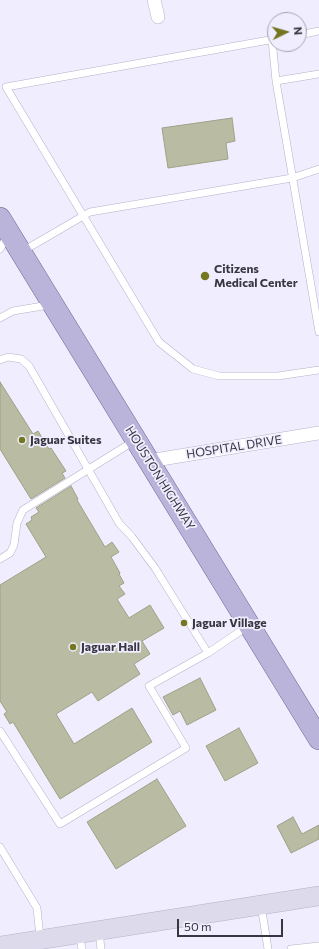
<!DOCTYPE html>
<html>
<head>
<meta charset="utf-8">
<style>
  body { margin:0 }
  #map { position:relative; width:319px; height:949px; overflow:hidden; background:#f0eefe; font-family:Commissioner,sans-serif }
  canvas { display:block }
  .north { position:absolute; left:267px; top:12px; width:40px; height:40px; box-sizing:border-box; background:#f0eefe; border:1px solid #a6a4b2; border-radius:50%; rotate:85deg; font-size:11px; font-weight:700; line-height:16px; text-align:center; color:#383641 }
  .north::after { content:''; display:block; margin:auto; width:14px; height:18px; background:#74771f; clip-path:polygon(50% 0,100% 100%,50% 72%,0 100%) }
  .scale { position:absolute; left:177px; top:919px; width:106px; height:18px; box-sizing:border-box; border:2px solid #383641; border-top:0; padding-left:5px; font-size:12px; line-height:14px; white-space:nowrap; color:#383641; -webkit-text-stroke:3px #f0eefe; paint-order:stroke }
</style>
</head>
<body>
<div id="map">
<canvas width="319" height="949"></canvas>
<div class="north">N</div>
<div class="scale">50 m</div>
</div>
<script>
const ctx = document.querySelector('canvas').getContext('2d');
ctx.lineJoin = 'round';
function fill(path, color) {
  ctx.fillStyle = color;
  ctx.fill(path, 'evenodd');
}
function poly(rows) {
  const path = new Path2D();
  for (const r of rows) {
    path.moveTo(r[0], r[1]);
    for (let i = 2; i < r.length; i += 2) path.lineTo(r[i], r[i + 1]);
  }
  return path;
}
function trace(path, color, width, dash) {
  ctx.strokeStyle = color;
  ctx.lineWidth = width;
  ctx.lineCap = dash ? 'butt' : 'round';
  ctx.setLineDash(dash || []);
  ctx.stroke(path);
}
function label(font, color, halo, rows, align = 'center') {
  ctx.font = font + ' Commissioner,sans-serif';
  ctx.lineWidth = 3.5;
  ctx.setLineDash([]);
  ctx.textBaseline = 'middle';
  ctx.strokeStyle = halo;
  ctx.fillStyle = color;
  for (const [text, x, y, turn = 0] of rows) {
    ctx.save();
    ctx.translate(x, y);
    ctx.rotate((+turn || 0) * Math.PI / 180);
    ctx.textAlign = isNaN(turn) ? turn : align;
    if (halo) ctx.strokeText(text, 0, 0);
    ctx.fillText(text, 0, 0);
    ctx.restore();
  }
}
const building = poly([
  [232,118,235,141,226,143,228,159,168,168,162,128,232,118],
  [0,382,33,434,38,431,49,449,51,448,66,471,62,473,65,478,31,499,0,449,0,382],
  [71,486,78,499,77,500,105,547,112,542,119,552,111,557,120,573,119,574,124,583,119,586,125,594,117,599,129,618,150,605,164,628,142,641,150,654,134,664,140,674,98,701,92,692,56,714,74,744,132,708,152,742,60,799,13,722,10,724,4,714,7,712,0,701,0,585,46,557,26,524,32,520,31,517,39,512,36,508,71,486],
  [200,678,216,710,187,725,180,711,173,715,163,697,200,678],
  [239,728,258,763,225,781,206,746,239,728],
  [157,779,186,826,116,869,87,822,157,779],
  [293,817,302,834,319,825,319,839,291,853,277,826,293,817]
]);
fill(building, '#b9bca2');
trace(building, '#9ea087', 1);
const lane = poly([
  [299,35,319,31],
  [275,39,6,87,159,342,193,369,219,376,278,376,319,370],
  [272,40,276,81,319,332],
  [276,81,319,74],
  [0,249,7,237],
  [23,251,90,212,292,178,319,169],
  [0,318,13,311,49,305],
  [0,360,8,357,21,359,29,366,119,523,132,537,155,568,208,653],
  [0,559,10,553,14,545,17,523,23,510,134,441],
  [0,731,60,824,186,748,149,686,208,653,248,626],
  [0,847,37,908,40,938],
  [261,905,268,949],
  [99,931,101,949],
  [79,934,82,949],
  [291,949,319,946]
]);
const street = poly([
  [154,0,158,17],
  [149,461,319,433]
]);
const secondary = poly([
  [0,946,319,896]
]);
const primary = poly([
  [0,218,319,739]
]);
trace(lane, '#b4b1c9', 8);
trace(street, '#b4b1c9', 14);
trace(secondary, '#b4b1c9', 20);
trace(primary, '#6f6794', 22);
trace(lane, '#fff', 7);
trace(street, '#fff', 13);
trace(secondary, '#dddaec', 19);
trace(primary, '#bbb4da', 21);
for (const [x, y, r, color] of [
  [205,276,5,"#74771f"],
  [22,440,4,"#74771f"],
  [184,623,4,"#74771f"],
  [73,647,4,"#74771f"]
]) {
  const dot = new Path2D();
  dot.arc(x, y, r, 0, 2 * Math.PI);
  ctx.fillStyle = color;
  ctx.fill(dot);
  trace(dot, '#f0eefe', 1.5);
}
label('bold 12px', '#383641', '#f0eefe', [
  ["Citizens",214,269],
  ["Medical Center",214,283],
  ["Jaguar Suites",30,440],
  ["Jaguar Village",192,623],
  ["Jaguar Hall",81,647]
], 'left');
label('12px', '#383641', '#f0eefe', [
  ["HOSPITAL DRIVE",234,447,-9],
  ["HOUSTON HIGHWAY",160,478,58]
]);
</script>
</body>
</html>
